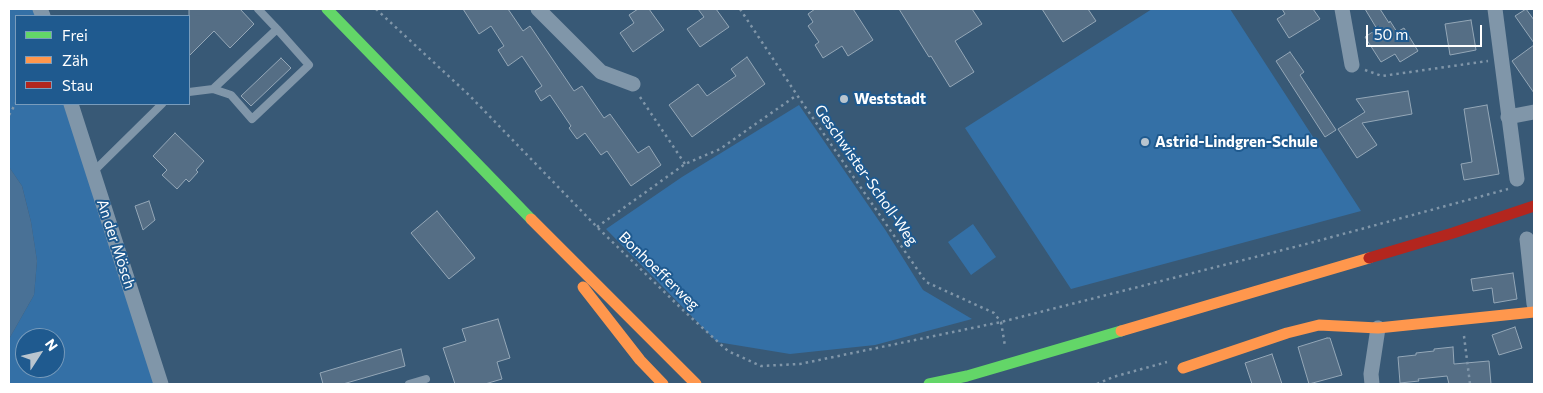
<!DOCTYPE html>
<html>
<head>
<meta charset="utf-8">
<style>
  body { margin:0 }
  #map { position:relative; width:1543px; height:393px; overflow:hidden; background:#385976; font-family:Commissioner,sans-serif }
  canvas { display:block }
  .frame { position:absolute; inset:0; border:10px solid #fff; pointer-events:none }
  .legend { position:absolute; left:15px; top:15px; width:175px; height:90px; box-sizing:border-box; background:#1f5a8f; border:1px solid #799cbc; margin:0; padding:6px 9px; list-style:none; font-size:15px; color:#fff }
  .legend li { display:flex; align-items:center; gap:10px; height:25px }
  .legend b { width:25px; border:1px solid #799cbc }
  .north { position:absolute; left:15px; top:328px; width:50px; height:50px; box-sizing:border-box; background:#1f5a8f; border:1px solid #799cbc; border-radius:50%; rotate:55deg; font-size:14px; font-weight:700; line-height:20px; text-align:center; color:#fff }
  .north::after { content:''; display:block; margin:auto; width:18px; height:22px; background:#b9c5cf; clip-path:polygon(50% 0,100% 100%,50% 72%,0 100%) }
  .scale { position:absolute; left:1366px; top:25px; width:116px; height:22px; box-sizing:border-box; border:2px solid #fff; border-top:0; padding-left:6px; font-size:15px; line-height:18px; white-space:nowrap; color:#fff; -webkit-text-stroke:4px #1f5a8f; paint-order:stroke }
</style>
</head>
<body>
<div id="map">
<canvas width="1543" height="393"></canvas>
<div class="frame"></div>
<ul class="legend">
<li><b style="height:6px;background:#63d668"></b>Frei</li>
<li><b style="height:6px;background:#ff974d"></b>Zäh</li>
<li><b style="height:6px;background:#b3261e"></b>Stau</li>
</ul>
<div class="north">N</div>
<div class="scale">50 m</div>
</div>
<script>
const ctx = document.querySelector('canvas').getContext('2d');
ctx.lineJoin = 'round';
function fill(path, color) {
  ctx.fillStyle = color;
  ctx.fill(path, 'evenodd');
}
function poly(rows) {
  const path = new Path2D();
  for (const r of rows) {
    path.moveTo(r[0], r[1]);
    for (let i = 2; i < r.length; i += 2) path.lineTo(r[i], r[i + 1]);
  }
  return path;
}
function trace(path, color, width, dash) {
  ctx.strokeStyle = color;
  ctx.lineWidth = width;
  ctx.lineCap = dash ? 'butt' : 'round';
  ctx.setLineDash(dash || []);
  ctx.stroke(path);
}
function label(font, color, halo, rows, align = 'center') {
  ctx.font = font + ' Commissioner,sans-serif';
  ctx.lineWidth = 4;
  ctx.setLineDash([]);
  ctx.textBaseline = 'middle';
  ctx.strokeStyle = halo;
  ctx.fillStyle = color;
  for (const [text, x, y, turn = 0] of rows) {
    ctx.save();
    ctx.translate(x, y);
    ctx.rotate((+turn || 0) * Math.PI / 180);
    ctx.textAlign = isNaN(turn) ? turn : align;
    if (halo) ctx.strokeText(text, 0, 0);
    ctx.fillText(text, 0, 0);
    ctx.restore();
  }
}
fill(poly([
  [9,9,34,9,37,16,16,16,16,104,65,104,156,384,9,384,9,339,34,295,37,261,31,222,22,186,9,167],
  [25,338,55,338,55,368,25,368],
  [1152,9,1230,9,1361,211,1071,289,965,128],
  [799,105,886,231,923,290,972,319,875,345,790,354,717,342,606,229,682,177],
  [973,224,996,257,971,275,948,242]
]), '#3470a6');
fill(poly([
  [9,167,22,186,31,222,37,261,34,295,9,339]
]), '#497196');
const building = poly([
  [189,9,240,9,254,24,230,48,214,31,189,56,189,9],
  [463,9,508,9,523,31,530,26,574,91,582,86,604,118,610,114,638,153,649,146,661,165,631,186,607,151,601,155,585,133,577,139,569,128,571,126,550,95,541,101,535,91,542,86,522,56,508,66,498,50,504,46,491,26,479,34,463,9],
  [638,9,649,9,664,30,633,52,620,33,634,23,629,15,638,9],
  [698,9,716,9,729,27,700,47,687,29,704,17,698,9],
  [815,9,853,9,873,40,848,56,842,46,823,58,815,45,819,42,808,26,813,22,808,14,815,9],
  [899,9,972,9,982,24,955,41,974,72,950,87,931,56,929,57,899,9],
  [1042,9,1088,9,1096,21,1063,42,1042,9],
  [1282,9,1313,9,1320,19,1289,38,1277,19,1285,14,1282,9],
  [1365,9,1380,9,1389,23,1390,21,1397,32,1404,28,1418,51,1400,62,1395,54,1381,62,1365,37,1377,29,1365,9],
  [1526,9,1534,20,1534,43,1515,16,1526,9],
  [1471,20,1476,50,1450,55,1445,24,1471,20],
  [1534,45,1534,93,1512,61,1534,45],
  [1290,52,1304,72,1300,75,1336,130,1325,137,1276,61,1290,52],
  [747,57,765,84,692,137,669,105,698,84,707,96,736,76,731,69,747,57],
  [281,58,291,68,251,106,241,96,281,58],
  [1408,91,1412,114,1362,123,1377,145,1357,158,1338,129,1365,112,1356,99,1408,91],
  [1487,105,1499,174,1464,180,1461,164,1472,162,1464,109,1487,105],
  [175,133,204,161,196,170,198,172,189,182,186,179,177,189,162,175,167,170,153,156,175,133],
  [149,201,155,220,143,230,135,206,149,201],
  [437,211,475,258,449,279,411,233,437,211],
  [1513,273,1517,299,1494,303,1492,288,1473,291,1471,279,1513,273],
  [498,319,510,358,497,362,502,379,485,384,455,384,443,348,466,341,462,329,498,319],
  [1515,327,1522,348,1499,355,1492,335,1515,327],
  [1327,338,1330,338,1342,375,1309,384,1298,347,1327,338],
  [1453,347,1454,364,1489,361,1491,384,1449,384,1447,376,1418,379,1419,381,1400,383,1398,357,1416,355,1416,353,1434,351,1434,349,1453,347],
  [401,349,405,366,343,384,323,384,320,373,401,349],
  [1272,354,1282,384,1252,384,1245,363,1272,354]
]);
fill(building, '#556e85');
trace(building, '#94a7b7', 1);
trace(poly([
  [376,9,469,95,597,227,684,311,728,351,761,366,800,364,1001,322,1310,243,1508,189],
  [740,9,797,95,926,282,994,313,1001,322],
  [1365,70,1382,76,1488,61],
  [640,97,685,164],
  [9,115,16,103],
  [597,227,685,164,720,149,797,95],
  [1001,322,1005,346],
  [1464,336,1470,384],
  [1097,384,1113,377,1167,362]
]), '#8096a9', 2.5, [2.5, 4]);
trace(poly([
  [258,9,277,29],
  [189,92,213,89,231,95,252,119,309,65,277,29,213,89],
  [93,172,162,104],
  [409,384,426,379]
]), '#8096a9', 8);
trace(poly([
  [40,9,43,16],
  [538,9,601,72,633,84],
  [1342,9,1352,65],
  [1495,9,1517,179],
  [71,104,161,384],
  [1508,117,1534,112],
  [1527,239,1534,304],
  [1372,384,1371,374,1378,328]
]), '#8096a9', 15);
trace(poly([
  [327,9,531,219],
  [929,384,967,376,1121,331]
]), '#63d668', 11);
trace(poly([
  [531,219,696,384],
  [583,287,640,360,663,384],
  [1121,331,1369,258],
  [1183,368,1287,333,1319,325,1378,328,1534,312]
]), '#ff974d', 11);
trace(poly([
  [1369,258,1453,233,1534,206]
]), '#b3261e', 11);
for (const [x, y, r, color] of [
  [844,99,5,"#b9c5cf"],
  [1145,142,5,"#b9c5cf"]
]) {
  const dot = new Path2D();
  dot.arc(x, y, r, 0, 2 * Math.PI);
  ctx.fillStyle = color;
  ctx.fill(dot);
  trace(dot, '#1f5a8f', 2);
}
label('bold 15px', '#fff', '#1f5a8f', [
  ["Weststadt",854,99],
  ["Astrid-Lindgren-Schule",1155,142]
], 'left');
label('15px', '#fff', '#1f5a8f', [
  ["Geschwister-Scholl-Weg",866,175,55],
  ["An der Mösch",116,244,72],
  ["Bonhoefferweg",659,271,44]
]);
</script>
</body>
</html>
